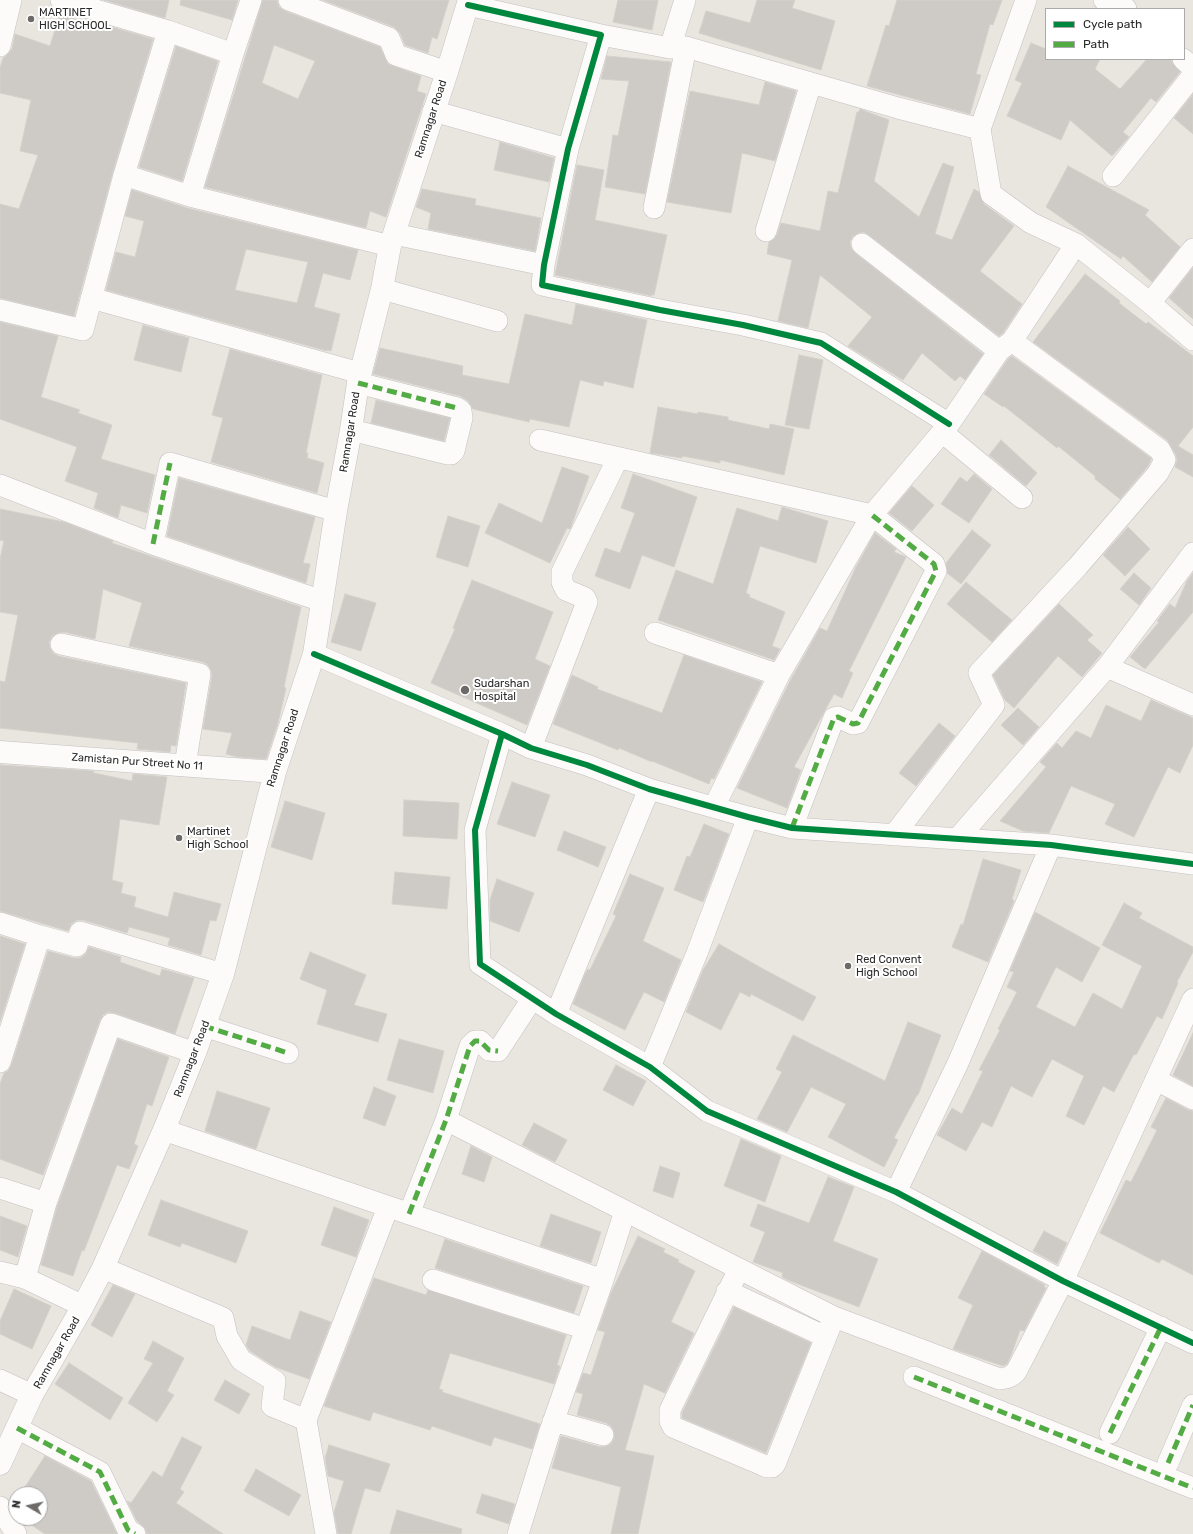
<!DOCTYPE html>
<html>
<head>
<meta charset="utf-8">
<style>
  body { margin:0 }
  #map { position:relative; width:1193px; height:1534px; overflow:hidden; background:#e9e5df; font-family:Rubik,sans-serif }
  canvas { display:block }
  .legend { position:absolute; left:1045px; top:8px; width:140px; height:52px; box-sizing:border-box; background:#fff; border:1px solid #aaa; margin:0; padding:5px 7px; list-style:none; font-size:12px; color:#2a2a2a }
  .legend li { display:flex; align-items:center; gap:8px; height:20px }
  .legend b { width:20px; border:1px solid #aaa }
  .north { position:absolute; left:8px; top:1486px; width:40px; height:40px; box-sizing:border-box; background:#fff; border:1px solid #aaa; border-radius:50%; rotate:279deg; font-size:11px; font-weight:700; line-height:16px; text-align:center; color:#2a2a2a }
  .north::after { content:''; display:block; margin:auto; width:14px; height:18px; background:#6d6b69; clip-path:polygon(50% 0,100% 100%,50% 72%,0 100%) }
</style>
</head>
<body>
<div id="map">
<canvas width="1193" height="1534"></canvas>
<ul class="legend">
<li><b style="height:5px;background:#00873e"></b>Cycle path</li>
<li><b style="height:5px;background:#53ab44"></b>Path</li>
</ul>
<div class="north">N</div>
</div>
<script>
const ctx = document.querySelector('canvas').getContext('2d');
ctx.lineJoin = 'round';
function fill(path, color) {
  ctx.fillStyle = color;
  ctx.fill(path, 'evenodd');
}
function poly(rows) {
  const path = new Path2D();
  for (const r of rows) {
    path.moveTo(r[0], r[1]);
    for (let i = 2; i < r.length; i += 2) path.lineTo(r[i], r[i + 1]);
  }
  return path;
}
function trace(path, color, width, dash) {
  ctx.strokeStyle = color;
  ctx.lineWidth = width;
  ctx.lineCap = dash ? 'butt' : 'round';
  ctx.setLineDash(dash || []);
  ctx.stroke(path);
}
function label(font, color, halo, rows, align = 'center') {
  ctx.font = font + ' Rubik,sans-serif';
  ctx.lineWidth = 4;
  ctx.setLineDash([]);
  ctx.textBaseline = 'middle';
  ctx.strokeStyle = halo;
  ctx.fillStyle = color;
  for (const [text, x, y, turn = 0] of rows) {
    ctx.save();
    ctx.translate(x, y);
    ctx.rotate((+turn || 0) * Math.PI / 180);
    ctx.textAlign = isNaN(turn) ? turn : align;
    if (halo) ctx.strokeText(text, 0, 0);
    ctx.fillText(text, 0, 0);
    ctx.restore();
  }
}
const building = poly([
  [104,0,169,0,165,18,104,0],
  [181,0,238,0,232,20,180,5,181,0],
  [263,0,277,0,279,7,285,11,380,47,388,64,421,76,417,91,426,94,386,217,370,211,366,228,205,187,263,0],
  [274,45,315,61,298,99,262,83,274,45],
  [323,0,449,0,437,39,432,37,428,53,405,45,400,33,394,27,323,0],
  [618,0,658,0,652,30,613,22,618,0],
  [757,0,795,0,792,8,835,21,821,70,699,33,706,11,750,23,757,0],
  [897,0,1002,0,993,25,990,24,976,74,981,75,970,114,867,86,886,25,889,26,897,0],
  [60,14,86,23,87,20,153,39,113,171,74,316,0,298,0,204,19,209,38,155,20,151,31,100,0,93,0,68,3,58,8,54,12,49,15,34,50,46,60,14],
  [1031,43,1046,49,1046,59,1100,59,1095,69,1120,89,1147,59,1171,59,1172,63,1180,72,1156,102,1151,98,1123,132,1129,137,1112,156,1070,120,1061,140,1007,116,1022,83,1015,80,1031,43],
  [176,46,218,61,182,181,139,167,176,46],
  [607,56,671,62,645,194,605,187,613,135,618,136,629,81,601,79,607,56],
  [765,82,796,91,775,161,742,153,731,213,667,202,690,91,759,105,765,82],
  [1193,94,1193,134,1174,118,1193,94],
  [860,109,889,120,874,181,919,217,943,163,954,167,935,234,952,240,974,189,979,192,984,204,1014,226,980,271,1022,304,1003,333,999,336,869,235,864,232,858,233,853,236,850,242,851,248,855,253,983,354,965,380,960,376,955,381,922,353,903,380,848,346,872,317,820,275,808,328,778,321,792,260,767,254,769,242,774,239,777,235,781,223,820,231,828,191,838,193,857,112,859,112,860,109],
  [500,142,554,158,549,182,494,170,500,142],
  [577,165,604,170,595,220,667,235,654,295,652,294,652,296,555,275,577,165],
  [1068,166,1149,210,1145,215,1180,247,1152,282,1123,256,1121,259,1046,207,1068,166],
  [422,189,476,199,475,205,541,218,535,251,428,229,431,213,416,207,422,189],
  [132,190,187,208,358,250,350,280,323,273,314,307,340,314,331,351,327,350,327,351,106,290,116,252,135,257,144,221,125,216,132,190],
  [246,249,308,262,297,303,235,290,246,249],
  [1193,268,1193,319,1169,298,1193,268],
  [1085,274,1120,301,1119,303,1146,324,1148,322,1193,356,1193,427,1178,446,1193,455,1193,477,1175,467,1177,461,1176,455,1167,440,1033,342,1085,274],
  [576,304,647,320,633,388,604,381,603,386,580,380,569,427,530,419,529,422,473,409,468,401,460,396,373,374,380,348,463,366,462,375,509,384,525,314,572,325,576,304],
  [0,322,58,336,41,397,80,410,78,413,112,425,101,459,155,475,147,513,121,505,118,518,94,508,98,493,65,481,77,447,0,419,0,322],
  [143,325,189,338,181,372,134,360,143,325],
  [230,349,322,375,306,453,308,453,307,458,324,463,317,493,211,462,223,418,212,415,230,349],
  [799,355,823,360,809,429,785,425,799,355],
  [1012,356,1151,458,1151,460,1148,466,1120,499,1095,479,1095,476,1058,446,1057,448,1004,406,1003,407,984,394,1008,359,1012,356],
  [376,400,450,418,444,441,371,423,376,400],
  [658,407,698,414,698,412,728,417,728,420,769,429,770,424,794,429,784,475,720,460,720,463,682,456,682,458,650,453,658,407],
  [1001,440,1037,473,1026,486,989,455,1001,440],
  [562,467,589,476,571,527,570,529,567,528,550,563,485,533,499,503,542,523,562,467],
  [633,474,697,497,674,567,642,555,630,589,595,576,605,548,620,553,635,513,621,508,633,474],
  [974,474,992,489,969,523,941,504,960,477,967,482,974,474],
  [179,478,315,517,303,563,310,564,306,583,167,536,179,478],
  [912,486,934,505,912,531,889,513,912,486],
  [782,507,828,521,816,563,760,546,746,593,750,595,749,597,785,612,772,646,780,649,774,660,658,620,676,570,713,584,737,508,778,521,782,507],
  [0,509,64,522,113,541,112,543,301,607,284,687,286,688,278,723,266,759,238,757,226,754,232,733,203,729,212,676,211,670,208,665,203,662,129,646,142,603,103,589,95,639,64,632,58,633,52,636,49,642,50,648,53,653,58,656,186,683,176,746,171,745,170,752,137,749,138,743,0,728,0,681,5,682,18,615,0,612,0,559,4,541,0,540,0,509],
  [448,516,480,526,468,567,436,557,448,516],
  [1128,527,1150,549,1125,576,1103,555,1128,527],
  [972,530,991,545,961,584,947,573,946,563,972,530],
  [875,533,896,549,894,552,906,557,849,671,853,673,842,698,834,694,794,767,801,770,787,808,737,788,790,681,820,628,827,631,856,567,875,533],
  [1134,573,1151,588,1139,605,1120,589,1134,573],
  [1193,573,1193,612,1145,669,1130,657,1159,622,1157,621,1170,604,1175,608,1187,581,1193,573],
  [472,580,553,612,535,659,550,666,527,725,431,683,455,629,453,628,472,580],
  [966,582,1012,620,992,642,947,604,966,582],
  [345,594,376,603,361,651,331,642,345,594],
  [1059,604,1093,635,1087,640,1102,653,1082,677,1058,656,1014,708,1005,700,993,675,1059,604],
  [684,655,762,682,714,779,711,778,709,784,652,761,652,762,619,748,618,750,553,724,572,675,598,687,597,689,662,713,684,655],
  [1151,700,1193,718,1193,745,1180,773,1168,767,1134,837,1105,824,1115,804,1071,786,1049,833,1023,831,1000,821,1046,767,1040,762,1057,743,1062,748,1076,731,1091,738,1106,705,1141,721,1151,700],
  [1018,708,1039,727,1023,745,1001,725,1018,708],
  [939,723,955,736,916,786,899,773,939,723],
  [0,765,93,771,94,773,132,781,133,774,167,777,159,825,120,819,112,880,123,883,121,893,136,897,134,907,168,917,174,892,221,904,216,921,210,920,201,955,168,945,170,938,129,927,127,933,83,920,77,920,71,924,68,931,0,911,0,765],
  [512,782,550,795,535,837,497,824,512,782],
  [404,800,459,803,457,839,403,836,404,800],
  [285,801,325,813,312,860,271,847,285,801],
  [704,824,729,834,703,902,674,890,687,856,690,857,704,824],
  [564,831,606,847,598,867,557,850,564,831],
  [983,859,1021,870,1012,899,1014,901,988,962,952,947,961,924,963,925,983,859],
  [395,872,450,877,447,909,392,904,395,872],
  [630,874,664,888,643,941,681,960,664,1002,644,992,625,1030,573,1004,585,974,588,969,590,970,616,916,613,914,630,874],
  [497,879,534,893,519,932,490,921,490,900,497,879],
  [1124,903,1142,913,1139,918,1193,947,1193,952,1177,982,1178,983,1162,1019,1157,1016,1136,1055,1134,1054,1114,1092,1103,1086,1084,1125,1066,1116,1084,1076,1052,1059,1032,1097,1011,1086,992,1127,982,1122,966,1151,937,1135,952,1108,962,1114,983,1071,979,1070,1000,1030,998,1029,1017,992,1007,987,1014,972,1010,971,1035,912,1100,948,1082,982,1056,967,1036,1007,1075,1027,1093,993,1122,1009,1142,966,1102,945,1124,903],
  [0,936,25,944,0,1022,0,936],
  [719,944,765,970,816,997,803,1021,751,994,750,997,740,992,721,1030,686,1012,703,970,719,944],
  [89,947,121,957,120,962,160,976,162,969,194,978,175,1034,115,1013,108,1012,103,1015,100,1020,43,1175,0,1159,0,1084,4,1073,8,1071,11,1066,48,951,74,958,80,958,86,954,89,947],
  [310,952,366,975,354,1005,387,1014,378,1042,317,1024,327,990,300,979,310,952],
  [908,1022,941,1035,918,1095,917,1095,894,1138,898,1140,884,1167,828,1137,846,1104,811,1087,787,1132,757,1119,782,1072,776,1069,793,1035,885,1081,908,1022],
  [1193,1033,1193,1086,1173,1075,1193,1033],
  [118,1039,169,1057,152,1106,147,1104,134,1144,138,1146,129,1169,117,1165,84,1251,82,1250,73,1276,41,1265,57,1207,118,1039],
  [399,1039,444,1051,433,1093,387,1080,399,1039],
  [616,1065,646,1081,633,1106,603,1090,616,1065],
  [374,1087,396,1096,385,1126,363,1118,374,1087],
  [217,1091,270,1108,256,1149,205,1131,217,1091],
  [1166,1098,1188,1110,1193,1111,1193,1275,1162,1259,1159,1263,1100,1233,1126,1180,1131,1182,1157,1130,1151,1127,1166,1098],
  [534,1123,567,1140,555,1162,522,1145,534,1123],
  [741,1139,781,1156,765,1202,724,1186,741,1139],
  [471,1146,492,1157,484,1182,462,1174,471,1146],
  [660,1166,680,1173,673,1198,653,1191,660,1166],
  [828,1177,854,1187,833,1241,878,1259,859,1307,790,1281,782,1277,783,1273,753,1262,765,1232,750,1226,758,1204,809,1223,828,1177],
  [161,1200,248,1231,236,1263,182,1243,180,1247,148,1235,161,1200],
  [334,1207,369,1220,356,1257,321,1245,334,1207],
  [551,1214,601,1232,591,1263,540,1246,551,1214],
  [0,1216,27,1226,18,1257,0,1250,0,1216],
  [1044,1231,1067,1243,1057,1264,1033,1251,1044,1231],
  [638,1236,665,1249,663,1252,679,1260,678,1262,695,1271,671,1322,694,1333,665,1393,644,1384,625,1450,654,1456,638,1534,611,1534,621,1487,552,1468,561,1436,600,1447,606,1446,611,1444,614,1439,614,1432,611,1426,606,1423,577,1415,583,1394,576,1392,583,1373,591,1375,605,1332,598,1330,611,1293,638,1236],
  [445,1239,583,1286,574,1313,435,1268,445,1239],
  [982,1251,1045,1285,1044,1287,1046,1288,1024,1331,1020,1330,1012,1353,1007,1364,1003,1366,953,1349,973,1305,958,1298,982,1251],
  [374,1278,426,1295,428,1290,566,1335,557,1365,560,1366,554,1384,450,1353,439,1389,443,1390,442,1392,540,1424,532,1449,494,1437,491,1446,432,1426,430,1430,373,1412,370,1421,324,1406,374,1278],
  [113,1285,135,1294,112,1337,91,1325,113,1285],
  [14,1289,51,1306,32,1349,0,1334,0,1321,14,1289],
  [734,1307,811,1343,766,1453,682,1418,682,1413,734,1307],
  [300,1311,331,1322,309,1379,275,1367,250,1351,246,1345,252,1326,290,1340,300,1311],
  [153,1341,184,1358,167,1391,174,1395,157,1422,128,1403,153,1363,144,1359,153,1341],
  [69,1363,123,1398,110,1420,55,1384,69,1363],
  [225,1380,250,1394,239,1414,214,1400,225,1380],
  [182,1437,202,1447,180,1489,184,1492,176,1503,223,1534,147,1534,145,1528,137,1521,127,1501,131,1503,153,1471,162,1477,182,1437],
  [329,1445,390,1464,380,1492,365,1488,351,1534,338,1534,334,1512,344,1481,328,1476,325,1458,329,1445],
  [45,1456,91,1481,117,1534,45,1534,27,1522,29,1518,40,1518,40,1494,30,1494,23,1490,45,1456],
  [256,1469,301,1495,289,1516,244,1491,256,1469],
  [482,1494,515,1504,509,1524,476,1513,482,1494],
  [397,1510,462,1529,461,1534,390,1534,397,1510]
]);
fill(building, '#cecbc6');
trace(building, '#d4d1cb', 1);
const street = poly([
  [61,0,168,31,233,54],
  [289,0,389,38,396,55,447,72],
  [1026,0,980,129,991,194,1031,223,1076,244,1150,303,1193,340],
  [1104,0,1124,7,1126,9],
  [468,5,601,35,568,149,544,265,542,285,660,310,743,325,821,343,949,424],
  [601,35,670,48,686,47,898,108,980,129],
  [0,46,11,0],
  [670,48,685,0],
  [1183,59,1193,68],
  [433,111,568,149],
  [124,175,190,196,390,246],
  [1113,176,1193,75],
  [190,196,233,54,251,0],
  [654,208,686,47],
  [766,231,811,83],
  [394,234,544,265],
  [862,244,999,351],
  [382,289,497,321],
  [91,298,360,373],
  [1150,303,1193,249],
  [0,310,83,330,124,175,168,31],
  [351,430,448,454,451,454,454,451,462,418,461,411,457,408,358,383],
  [942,432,1022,498],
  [540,440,872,515,934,564,936,571,933,577,858,723,853,724,838,717,834,718,792,828],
  [0,485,153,544,322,601],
  [153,544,170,463,336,511],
  [655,633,779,675],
  [61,644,200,674,185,765],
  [314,654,502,734,531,748,587,765,649,789,748,817,792,828,1051,845,1193,864],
  [1107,667,1193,705],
  [502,734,475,830,480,964,556,1014,650,1067,707,1111,896,1192,1063,1281,1193,1343],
  [531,748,587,602,585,598,566,590,562,582,562,572,618,458],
  [714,807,779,675,872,515,949,424,999,351,1012,341,1076,244],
  [894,835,994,705,979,673,1078,566,1158,473,1165,460,1160,450,1012,341],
  [958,838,1107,667,1193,553],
  [0,923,40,936,77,946,80,932,223,974],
  [556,1014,649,789],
  [204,1026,288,1053],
  [0,1062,40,936],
  [650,1067,697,953,748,817],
  [1156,1080,1193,1099],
  [446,1120,834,1317,994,1377,1000,1379,1006,1378,1011,1376,1016,1372,1063,1281,1193,999],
  [164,1130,603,1280,549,1434,518,1534],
  [0,1188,46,1203],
  [896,1192,958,1063,1051,845],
  [409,1214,446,1120,470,1046,475,1041,480,1041,489,1050,498,1051,532,999],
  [103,1268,223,1318,227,1336,241,1360,275,1381,272,1406,306,1420,326,1534],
  [739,1269,670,1410,670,1421,673,1427,763,1465,767,1467,772,1467,775,1464,834,1317],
  [0,1272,25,1278,83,1306],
  [25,1278,46,1203,111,1024,195,1053],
  [433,1280,586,1329],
  [603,1280,625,1211],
  [727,1291,826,1337],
  [914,1377,1193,1488],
  [0,1380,32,1395],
  [306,1420,388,1207],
  [553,1421,603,1435],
  [17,1428,100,1472,128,1530,135,1534],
  [1110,1433,1161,1327],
  [1168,1463,1193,1405],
  [0,1507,16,1534]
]);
const secondary = poly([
  [0,752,275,772],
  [0,1464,32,1395,83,1306,103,1268,164,1130,195,1053,223,974,275,772,314,654,336,511,351,430,358,383,382,289,390,246,447,72,469,0]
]);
trace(street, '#c2c1c1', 22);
trace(secondary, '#c2c1c1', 23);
trace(street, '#fcfbfa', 21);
trace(secondary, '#fcfbfa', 22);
trace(poly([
  [358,383,457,408],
  [153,544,170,463],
  [792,828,834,718,838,717,853,724,858,723,936,571,934,564,872,515],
  [204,1026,288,1053],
  [409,1214,446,1120,470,1046,475,1041,480,1041,489,1050,498,1051],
  [914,1377,1193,1488],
  [17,1428,100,1472,128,1530,135,1534],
  [1110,1433,1161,1327],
  [1168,1463,1193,1405]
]), '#53ab44', 5, [10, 5]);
trace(poly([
  [468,5,601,35,568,149,544,265,542,285,660,310,743,325,821,343,949,424],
  [314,654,502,734,531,748,587,765,649,789,748,817,792,828,1051,845,1193,864],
  [502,734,475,830,480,964,556,1014,650,1067,707,1111,896,1192,1063,1281,1193,1343]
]), '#00873e', 6);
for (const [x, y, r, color] of [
  [31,19,4,"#6d6b69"],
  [465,690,5,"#6d6b69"],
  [179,838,4,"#6d6b69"],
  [848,966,4,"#6d6b69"]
]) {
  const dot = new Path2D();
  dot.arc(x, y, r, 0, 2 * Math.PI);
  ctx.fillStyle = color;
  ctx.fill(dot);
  trace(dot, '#fff', 1.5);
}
label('11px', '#2a2a2a', '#fff', [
  ["MARTINET",39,13],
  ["HIGH SCHOOL",39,26],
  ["Sudarshan",474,684],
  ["Hospital",474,697],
  ["Martinet",187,832],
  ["High School",187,845],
  ["Red Convent",856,960],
  ["High School",856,973]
], 'left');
label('11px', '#2a2a2a', '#fff', [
  ["Ramnagar Road",431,119,-72],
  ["Ramnagar Road",350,432,-81],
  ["Ramnagar Road",283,748,-72],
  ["Zamistan Pur Street No 11",137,762,4],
  ["Ramnagar Road",192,1059,-69],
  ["Ramnagar Road",57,1353,-60]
]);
</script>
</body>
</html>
